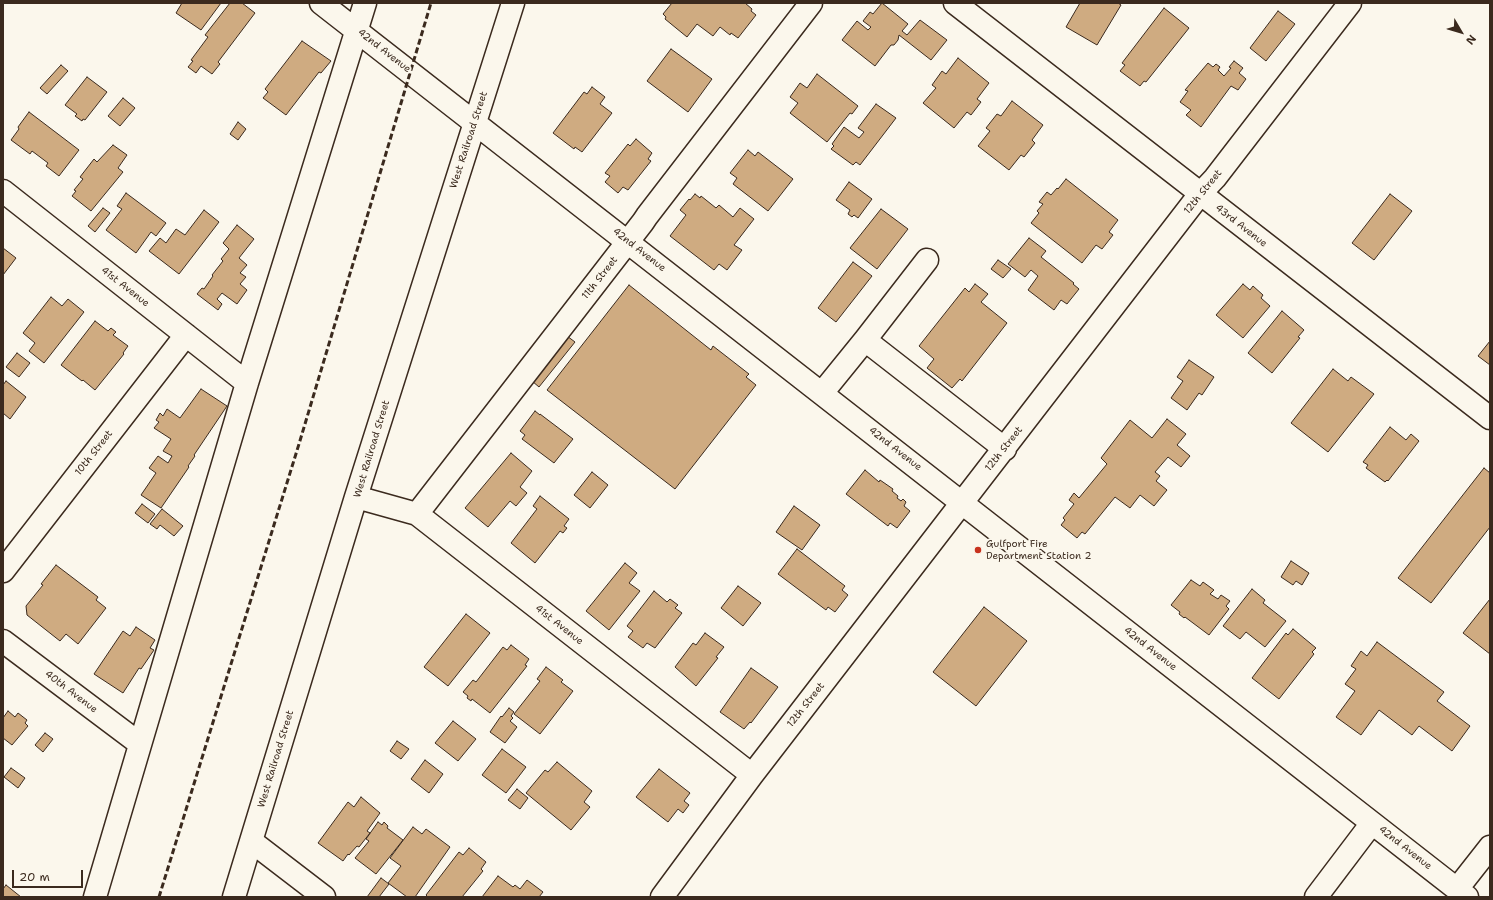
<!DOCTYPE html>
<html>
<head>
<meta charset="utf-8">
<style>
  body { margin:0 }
  #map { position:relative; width:1493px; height:900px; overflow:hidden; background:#fbf7ec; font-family:"Shantell Sans",sans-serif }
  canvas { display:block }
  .frame { position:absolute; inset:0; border:4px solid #3b2a1e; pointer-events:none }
  .north { position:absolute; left:1441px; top:12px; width:40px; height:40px; -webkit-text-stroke:3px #fbf7ec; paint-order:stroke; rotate:128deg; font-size:11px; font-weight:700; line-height:16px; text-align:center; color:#3b2a1e }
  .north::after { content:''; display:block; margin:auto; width:14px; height:18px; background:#3b2a1e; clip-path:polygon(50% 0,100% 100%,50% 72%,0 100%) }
  .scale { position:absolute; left:12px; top:870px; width:71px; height:18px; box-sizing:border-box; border:2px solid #3b2a1e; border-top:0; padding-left:5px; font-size:12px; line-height:14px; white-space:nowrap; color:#3b2a1e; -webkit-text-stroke:3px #fbf7ec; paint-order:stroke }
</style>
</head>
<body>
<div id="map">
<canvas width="1493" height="900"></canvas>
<div class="frame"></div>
<div class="north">N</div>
<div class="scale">20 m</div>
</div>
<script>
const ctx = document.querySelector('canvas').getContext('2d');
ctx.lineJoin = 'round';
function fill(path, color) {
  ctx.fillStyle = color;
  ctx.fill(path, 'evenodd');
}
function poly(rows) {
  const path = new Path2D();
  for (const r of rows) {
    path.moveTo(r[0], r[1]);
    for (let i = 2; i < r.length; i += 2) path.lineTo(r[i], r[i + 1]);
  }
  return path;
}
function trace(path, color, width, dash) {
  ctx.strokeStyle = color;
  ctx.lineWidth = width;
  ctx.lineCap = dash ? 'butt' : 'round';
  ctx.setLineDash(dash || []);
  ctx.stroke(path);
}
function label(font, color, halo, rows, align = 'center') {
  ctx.font = font + ' "Shantell Sans",sans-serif';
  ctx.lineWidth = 4;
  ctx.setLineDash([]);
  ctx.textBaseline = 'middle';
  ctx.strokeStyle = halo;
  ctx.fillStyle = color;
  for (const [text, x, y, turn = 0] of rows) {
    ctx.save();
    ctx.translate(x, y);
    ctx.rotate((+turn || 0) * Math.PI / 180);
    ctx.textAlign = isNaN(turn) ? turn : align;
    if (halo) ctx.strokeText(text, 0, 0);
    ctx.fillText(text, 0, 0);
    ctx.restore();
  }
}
const building = poly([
  [182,3,221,3,201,30,176,13,182,3],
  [230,3,242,3,255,13,218,62,220,64,212,74,201,66,196,73,188,67,193,61,191,60,208,37,205,35,230,3],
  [672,3,745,3,752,9,751,11,756,15,738,38,731,33,730,35,720,27,713,36,697,24,687,37,665,19,666,17,663,14,672,3],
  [882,3,908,24,902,31,907,35,920,20,947,40,931,60,899,35,898,40,894,45,891,45,875,66,842,40,857,21,868,30,871,27,863,21,870,12,873,14,882,3],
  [1080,3,1118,3,1121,5,1097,45,1066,27,1080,3],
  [1164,8,1189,28,1146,82,1144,81,1140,86,1120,71,1125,65,1122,63,1164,8],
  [1278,11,1295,24,1266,61,1250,48,1278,11],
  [302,41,331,61,321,73,319,72,286,115,263,98,268,92,265,89,302,41],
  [671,49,712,79,688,112,647,81,671,49],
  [958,58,989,83,977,99,981,102,971,115,967,112,954,128,923,103,936,88,932,85,942,71,946,74,958,58],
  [1234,61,1243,68,1239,73,1246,79,1238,90,1231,86,1201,127,1186,115,1191,110,1180,102,1188,91,1185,90,1208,63,1213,67,1216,64,1220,67,1218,70,1224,76,1231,68,1229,67,1234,61],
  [61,65,68,71,47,94,40,88,61,65],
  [817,74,858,106,852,114,850,113,827,142,790,113,798,103,790,97,800,83,807,88,817,74],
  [87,77,107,92,85,120,83,119,82,121,75,116,77,114,65,105,87,77],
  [592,87,605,97,600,104,612,113,582,152,575,147,574,149,553,133,584,92,587,94,592,87],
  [123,98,135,108,120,126,108,116,123,98],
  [1012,101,1043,125,1032,140,1035,143,1024,157,1021,155,1009,170,978,146,990,131,986,128,997,114,1001,116,1012,101],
  [876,104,896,118,860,165,856,162,853,165,831,149,834,146,832,144,844,127,859,138,864,132,858,128,876,104],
  [29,112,79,150,59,176,46,166,48,163,32,151,30,154,11,140,19,129,18,127,29,112],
  [238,122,246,129,238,140,230,134,238,122],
  [636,139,652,153,648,159,651,161,628,190,623,187,618,193,605,182,610,176,605,173,628,144,630,146,636,139],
  [113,145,127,155,118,168,123,172,91,211,72,196,76,191,74,190,83,179,80,177,94,159,97,162,113,145],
  [748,150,755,156,758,152,793,179,768,211,733,184,737,178,730,173,748,150],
  [1066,179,1118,220,1109,232,1113,235,1102,249,1096,245,1082,263,1031,223,1039,213,1037,211,1043,204,1039,202,1047,192,1051,195,1057,188,1058,189,1066,179],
  [849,182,872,199,858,218,854,215,852,217,848,214,850,210,836,200,849,182],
  [126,193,166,223,156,236,151,232,136,253,106,230,122,209,117,206,126,193],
  [695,194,700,198,701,196,716,208,719,205,733,217,740,208,754,219,734,245,742,250,727,270,719,264,714,270,670,236,686,215,680,210,689,199,690,200,695,194],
  [1390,194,1412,211,1374,260,1352,243,1390,194],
  [103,208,110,213,95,232,88,226,103,208],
  [881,209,908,229,877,269,850,248,881,209],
  [204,210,219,222,179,274,149,251,160,238,166,243,176,229,185,235,204,210],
  [237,225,254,239,239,258,247,265,240,273,246,277,240,284,247,290,237,304,222,293,217,299,222,304,218,310,197,294,202,288,204,289,213,276,212,275,223,261,221,259,229,249,223,243,237,225],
  [1029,238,1046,251,1041,257,1074,283,1073,284,1079,289,1067,304,1061,300,1054,310,1028,290,1038,276,1031,270,1025,277,1008,264,1029,238],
  [3,248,16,258,3,275,3,248],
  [998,260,1011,269,1003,278,991,269,998,260],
  [853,262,872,276,836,322,818,308,853,262],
  [975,284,988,294,981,302,1007,323,962,381,960,379,952,388,927,368,934,359,919,346,965,288,969,292,975,284],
  [1243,284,1250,290,1253,286,1263,295,1261,298,1270,306,1243,338,1216,315,1243,284],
  [629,285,711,350,713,346,749,374,746,377,756,385,675,489,547,390,629,285],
  [51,297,62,306,68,299,84,312,44,363,29,351,35,343,23,333,51,297],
  [1282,311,1304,330,1298,337,1300,338,1272,373,1248,353,1282,311],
  [95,321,108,331,111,328,116,332,113,335,128,346,123,353,124,354,95,390,83,380,82,381,61,365,95,321],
  [567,336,575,342,539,387,532,381,567,336],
  [1490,341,1490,365,1478,356,1490,341],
  [17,353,30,363,19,377,6,367,17,353],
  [1189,360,1214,377,1202,395,1199,393,1187,410,1171,398,1183,381,1177,377,1189,360],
  [1333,369,1348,381,1351,377,1374,394,1328,452,1291,423,1333,369],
  [6,381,26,397,10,419,3,413,3,385,6,381],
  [201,389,227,406,194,455,195,456,188,466,189,467,161,508,141,495,156,473,149,468,158,456,168,463,172,456,163,451,171,439,154,428,159,422,156,420,160,413,163,416,167,409,180,418,201,389],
  [535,411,540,415,540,414,573,439,554,463,522,439,525,435,520,431,535,411],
  [1167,419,1186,434,1177,445,1190,456,1181,467,1168,457,1155,472,1160,476,1156,481,1167,490,1154,506,1140,495,1130,508,1115,497,1085,534,1082,532,1077,538,1061,525,1065,520,1063,518,1074,504,1069,500,1074,493,1079,498,1107,464,1101,458,1130,420,1152,438,1167,419],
  [1390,427,1406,440,1411,434,1419,441,1388,481,1387,480,1385,482,1366,468,1368,465,1363,462,1390,427],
  [511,453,532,471,520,487,527,493,516,506,510,501,488,527,465,508,511,453],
  [1484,468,1490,473,1490,527,1431,603,1398,578,1484,468],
  [865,470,879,482,880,480,893,489,892,491,898,496,897,498,901,501,903,499,906,502,904,506,910,511,897,528,890,523,888,526,846,494,865,470],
  [592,472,608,485,590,508,574,495,592,472],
  [540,496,569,519,564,526,567,528,563,533,560,531,535,563,511,543,537,509,533,506,540,496],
  [142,504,155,514,148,523,135,513,142,504],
  [794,506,820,525,802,550,776,532,794,506],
  [162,509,183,526,174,536,160,525,157,529,150,524,162,509],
  [797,549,845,586,842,590,848,595,835,612,828,607,826,610,778,574,797,549],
  [1291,561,1309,573,1302,585,1296,581,1293,585,1281,577,1291,561],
  [625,563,637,573,629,583,640,591,609,630,586,611,625,563],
  [56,565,98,597,96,600,106,608,78,644,66,634,60,641,27,615,26,606,43,585,41,584,56,565],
  [1191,580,1200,586,1203,582,1214,590,1210,594,1218,599,1221,595,1230,601,1226,606,1229,609,1209,635,1185,617,1184,618,1179,614,1180,612,1171,605,1191,580],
  [738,586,761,603,743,626,721,608,738,586],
  [1252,589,1265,600,1263,603,1286,621,1265,647,1246,632,1240,639,1223,626,1252,589],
  [654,591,667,602,670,599,678,605,675,608,682,613,655,648,647,643,643,648,628,637,633,631,627,626,654,591],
  [1490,599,1490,654,1463,633,1490,599],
  [984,607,1027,641,976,706,933,672,984,607],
  [466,614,490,633,448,686,424,667,466,614],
  [136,627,155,640,150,648,154,650,141,669,139,668,123,693,94,674,123,631,130,636,136,627],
  [1293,629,1316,648,1312,652,1314,654,1279,699,1252,678,1286,633,1288,635,1293,629],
  [705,633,724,647,716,657,718,658,696,686,675,667,693,643,696,645,705,633],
  [1377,642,1444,692,1437,701,1470,726,1452,751,1419,726,1412,735,1379,710,1361,735,1336,717,1355,691,1345,684,1356,669,1351,666,1361,651,1367,656,1377,642],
  [511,645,529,659,525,665,527,666,490,713,472,699,471,701,467,698,468,696,463,692,473,680,476,682,503,647,507,650,511,645],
  [546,667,563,680,561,682,573,691,540,734,514,714,540,681,537,679,546,667],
  [751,668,778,687,751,723,750,722,744,729,720,712,751,668],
  [509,708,514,712,511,716,513,718,510,721,517,727,505,743,490,732,501,716,502,717,509,708],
  [8,711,15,717,18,713,27,720,25,723,28,726,12,745,3,738,3,718,8,711],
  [453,721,476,739,458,761,435,743,453,721],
  [45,733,53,739,43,752,35,745,45,733],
  [397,741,409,749,401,759,390,751,397,741],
  [502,749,526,767,506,793,482,775,502,749],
  [425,760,443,774,429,793,411,779,425,760],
  [557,762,592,791,584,802,590,807,571,830,526,793,545,770,548,772,557,762],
  [11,768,25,778,18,788,4,777,11,768],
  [659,769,690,793,684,801,689,805,683,813,678,809,668,822,636,797,659,769],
  [517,789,528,798,520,809,508,800,517,789],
  [361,797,380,813,367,831,370,833,359,847,357,846,349,855,348,854,343,861,318,843,348,802,354,807,361,797],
  [378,822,382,825,384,822,388,826,387,828,403,840,376,874,355,858,369,841,366,839,378,822],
  [413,827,422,834,426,829,450,847,415,897,407,897,388,883,401,866,390,858,413,827],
  [469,848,486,862,481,869,483,871,462,897,428,897,426,895,459,852,463,855,469,848],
  [498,876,513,887,515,885,520,889,527,880,543,892,539,897,482,897,498,876],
  [381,878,389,884,379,897,367,897,381,878],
  [6,885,21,897,3,897,3,889,6,885]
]);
fill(building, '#cfab81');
trace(building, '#3b2a1e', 1);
const minor = poly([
  [321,3,1467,897],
  [955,3,1490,418],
  [3,191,247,383],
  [865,340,927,260],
  [822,393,865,340,1005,449],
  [356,497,417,514,752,775],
  [417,514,643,222,647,216,811,3],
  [3,571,186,335],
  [3,641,140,744],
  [251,841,324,897],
  [1457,889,1490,847],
  [95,897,247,383,365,3],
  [234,897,356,497,513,3],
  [662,897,752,775,1200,194,1215,178,1350,3],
  [1316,897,1372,823]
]);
trace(minor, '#3b2a1e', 25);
trace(minor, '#fbf7ec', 22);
trace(poly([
  [159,897,299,444,431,3]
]), '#3b2a1e', 3, [6, 3]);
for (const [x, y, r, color] of [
  [978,550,4,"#c8321e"]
]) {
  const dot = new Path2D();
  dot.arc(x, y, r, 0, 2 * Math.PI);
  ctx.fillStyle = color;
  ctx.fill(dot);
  trace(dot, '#fbf7ec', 1.5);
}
label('10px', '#3b2a1e', '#fbf7ec', [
  ["42nd Avenue",384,51,38],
  ["West Railroad Street",469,140,-72],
  ["12th Street",1203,192,-51],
  ["43rd Avenue",1241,226,38],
  ["42nd Avenue",639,250,38],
  ["11th Street",600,278,-52],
  ["41st Avenue",125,287,38],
  ["West Railroad Street",372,449,-73],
  ["42nd Avenue",895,449,38],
  ["12th Street",1004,449,-52],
  ["10th Street",94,453,-52],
  ["41st Avenue",559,625,38],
  ["42nd Avenue",1150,649,38],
  ["40th Avenue",71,692,37],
  ["12th Street",806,705,-52],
  ["West Railroad Street",276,759,-73],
  ["42nd Avenue",1405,848,38]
]);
label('10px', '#3b2a1e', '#fbf7ec', [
  ["Gulfport Fire",986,544],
  ["Department Station 2",986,556]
], 'left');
</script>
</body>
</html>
